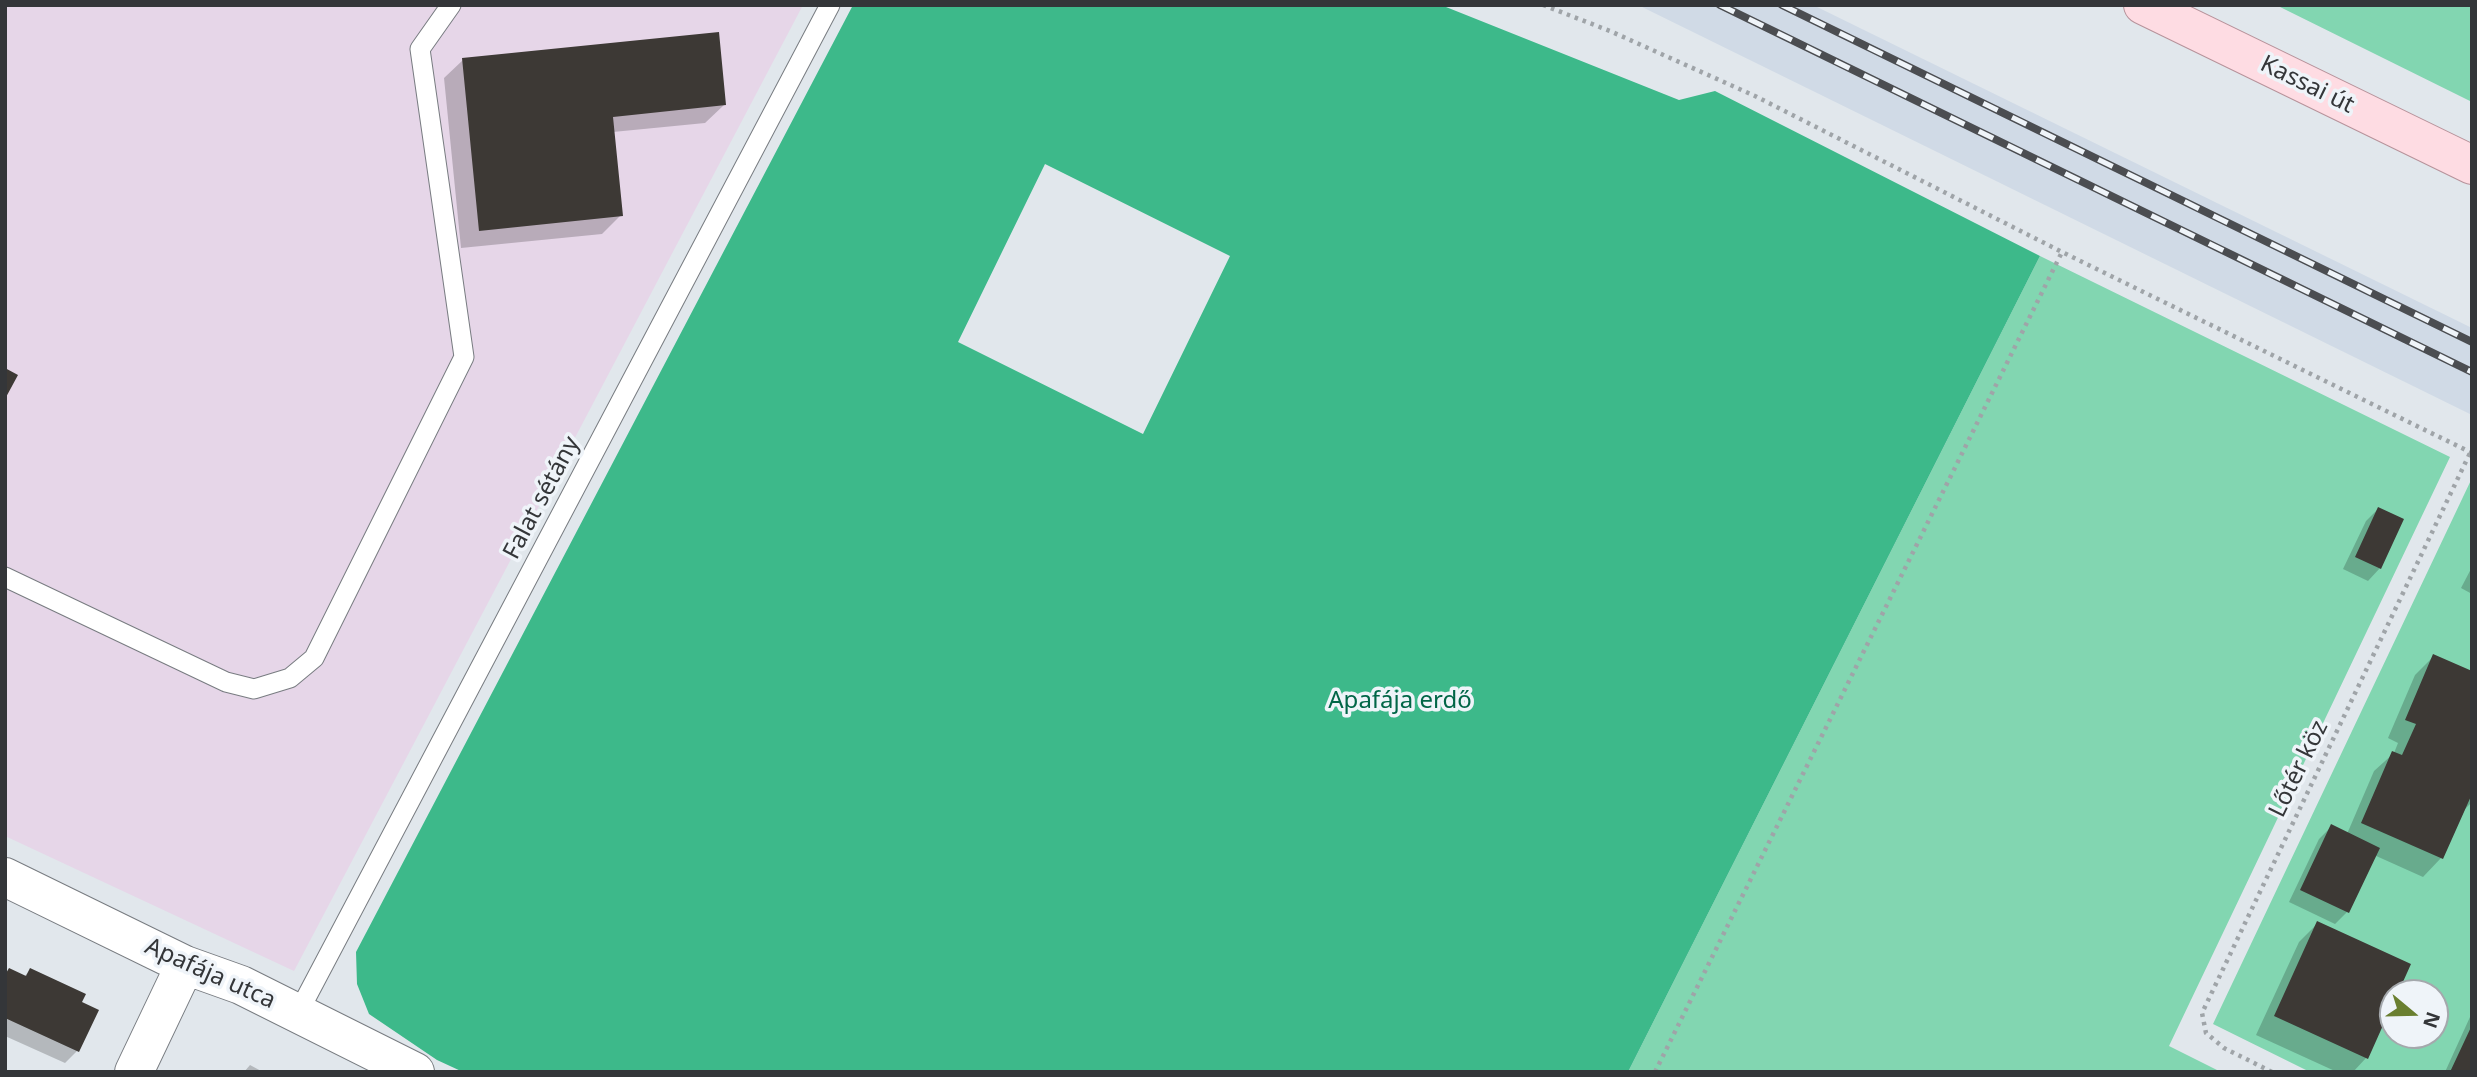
<!DOCTYPE html>
<html>
<head>
<meta charset="utf-8">
<style>
  body { margin:0 }
  #map { position:relative; width:2477px; height:1077px; overflow:hidden; background:#e1e7ec; font-family:"Noto Sans",sans-serif }
  canvas { display:block }
  .frame { position:absolute; inset:0; border:7px solid #343639; pointer-events:none }
  .north { position:absolute; left:2379px; top:979px; width:70px; height:70px; box-sizing:border-box; background:#eff4f9; border:2px solid #a4a8ac; border-radius:50%; rotate:109deg; font-size:19px; font-weight:700; line-height:28px; text-align:center; color:#343639 }
  .north::after { content:''; display:block; margin:auto; width:24px; height:32px; background:#6a7f30; clip-path:polygon(50% 0,100% 100%,50% 72%,0 100%) }
</style>
</head>
<body>
<div id="map">
<canvas width="2477" height="1077"></canvas>
<div class="frame"></div>
<div class="north">N</div>
</div>
<script>
const ctx = document.querySelector('canvas').getContext('2d');
ctx.lineJoin = 'round';
function fill(path, color) {
  ctx.fillStyle = color;
  ctx.fill(path, 'evenodd');
}
function poly(rows) {
  const path = new Path2D();
  for (const r of rows) {
    path.moveTo(r[0], r[1]);
    for (let i = 2; i < r.length; i += 2) path.lineTo(r[i], r[i + 1]);
  }
  return path;
}
function trace(path, color, width, dash) {
  ctx.strokeStyle = color;
  ctx.lineWidth = width;
  ctx.lineCap = dash ? 'butt' : 'round';
  ctx.setLineDash(dash || []);
  ctx.stroke(path);
}
function label(font, color, halo, rows, align = 'center') {
  ctx.font = font + ' "Noto Sans",sans-serif';
  ctx.lineWidth = 7;
  ctx.setLineDash([]);
  ctx.textBaseline = 'middle';
  ctx.strokeStyle = halo;
  ctx.fillStyle = color;
  for (const [text, x, y, turn = 0] of rows) {
    ctx.save();
    ctx.translate(x, y);
    ctx.rotate((+turn || 0) * Math.PI / 180);
    ctx.textAlign = isNaN(turn) ? turn : align;
    if (halo) ctx.strokeText(text, 0, 0);
    ctx.fillText(text, 0, 0);
    ctx.restore();
  }
}
fill(poly([
  [1638,5,1813,5,2472,328,2472,415]
]), '#d0dae6');
fill(poly([
  [5,5,803,5,294,971,5,836]
]), '#e6d6e8');
fill(poly([
  [2276,5,2472,5,2472,102],
  [2040,256,2450,457,2169,1046,2221,1072,1628,1072],
  [2472,478,2472,1072,2310,1072,2213,1024],
  [2393,993,2435,993,2435,1035,2393,1035]
]), '#82d6b1');
fill(poly([
  [853,5,1441,5,1679,100,1715,91,2040,256,1628,1072,463,1072,437,1060,369,1014,357,984,356,952],
  [1045,164,1230,256,1143,434,958,342]
]), '#3db98a');
fill(poly([
  [463,60,724,105,705,123,613,132,621,215,602,234,461,248,444,78],
  [2378,509,2380,568,2368,581,2343,569,2366,521],
  [2472,567,2472,594,2461,588],
  [2433,657,2472,673,2472,802,2465,809,2441,858,2423,877,2374,855,2347,912,2335,924,2289,902,2319,839,2332,826,2347,834,2374,771,2394,753,2398,743,2388,738,2415,675],
  [2317,924,2396,993,2393,993,2393,999,2366,1058,2353,1072,2337,1072,2256,1035,2299,942],
  [9,970,24,977,30,970,80,1003,77,1051,65,1063,5,1036,5,974],
  [2472,1015,2472,1072,2445,1072,2470,1017],
  [250,1065,263,1072,244,1072]
]), '#0003');
fill(poly([
  [719,32,726,105,613,117,623,216,479,231,462,58],
  [5,368,18,375,5,399],
  [2378,507,2404,519,2381,569,2355,557],
  [2433,654,2472,671,2472,794,2443,859,2361,823,2392,751,2402,755,2416,724,2405,720],
  [2331,824,2380,848,2349,913,2300,890],
  [2317,921,2411,964,2398,993,2393,993,2393,1003,2368,1059,2274,1016],
  [9,968,26,976,30,968,86,994,82,1002,99,1010,79,1052,5,1018,5,975],
  [2472,1025,2472,1072,2450,1072]
]), '#3d3935');
const service = poly([
  [5,577,226,682,254,689,290,678,314,658,464,357,420,49,451,5],
  [298,1013,830,5]
]);
const minor = poly([
  [5,877,185,965,241,985,415,1072],
  [134,1072,185,965]
]);
const primary = poly([
  [2143,5,2472,165]
]);
trace(service, '#787c81', 21);
trace(minor, '#787c81', 40);
trace(primary, '#b7939b', 40);
trace(poly([
  [1543,5,1610,31,1755,96,2062,252,2472,453],
  [1655,1072,2062,252],
  [2272,1072,2224,1048,2206,1033,2202,1013,2470,453]
]), '#9fa4a8', 4.5, [3.5, 5]);
trace(service, '#fff', 19);
trace(minor, '#fff', 38);
trace(primary, '#fedce3', 38);
const rail = poly([
  [1720,5,2472,372],
  [1782,5,2472,342]
]);
trace(rail, '#4b4d51', 8);
trace(rail, '#eff4f9', 5, [16]);
label('24px', '#343639', '#eff4f9', [
  ["Kassai út",2307,85,26],
  ["Falat sétány",542,498,-62],
  ["Lőtér köz",2299,769,-64],
  ["Apafája utca",210,974,24]
]);
label('24px', '#016647', '#eff4f9', [
  ["Apafája erdő",1400,701]
]);
</script>
</body>
</html>
